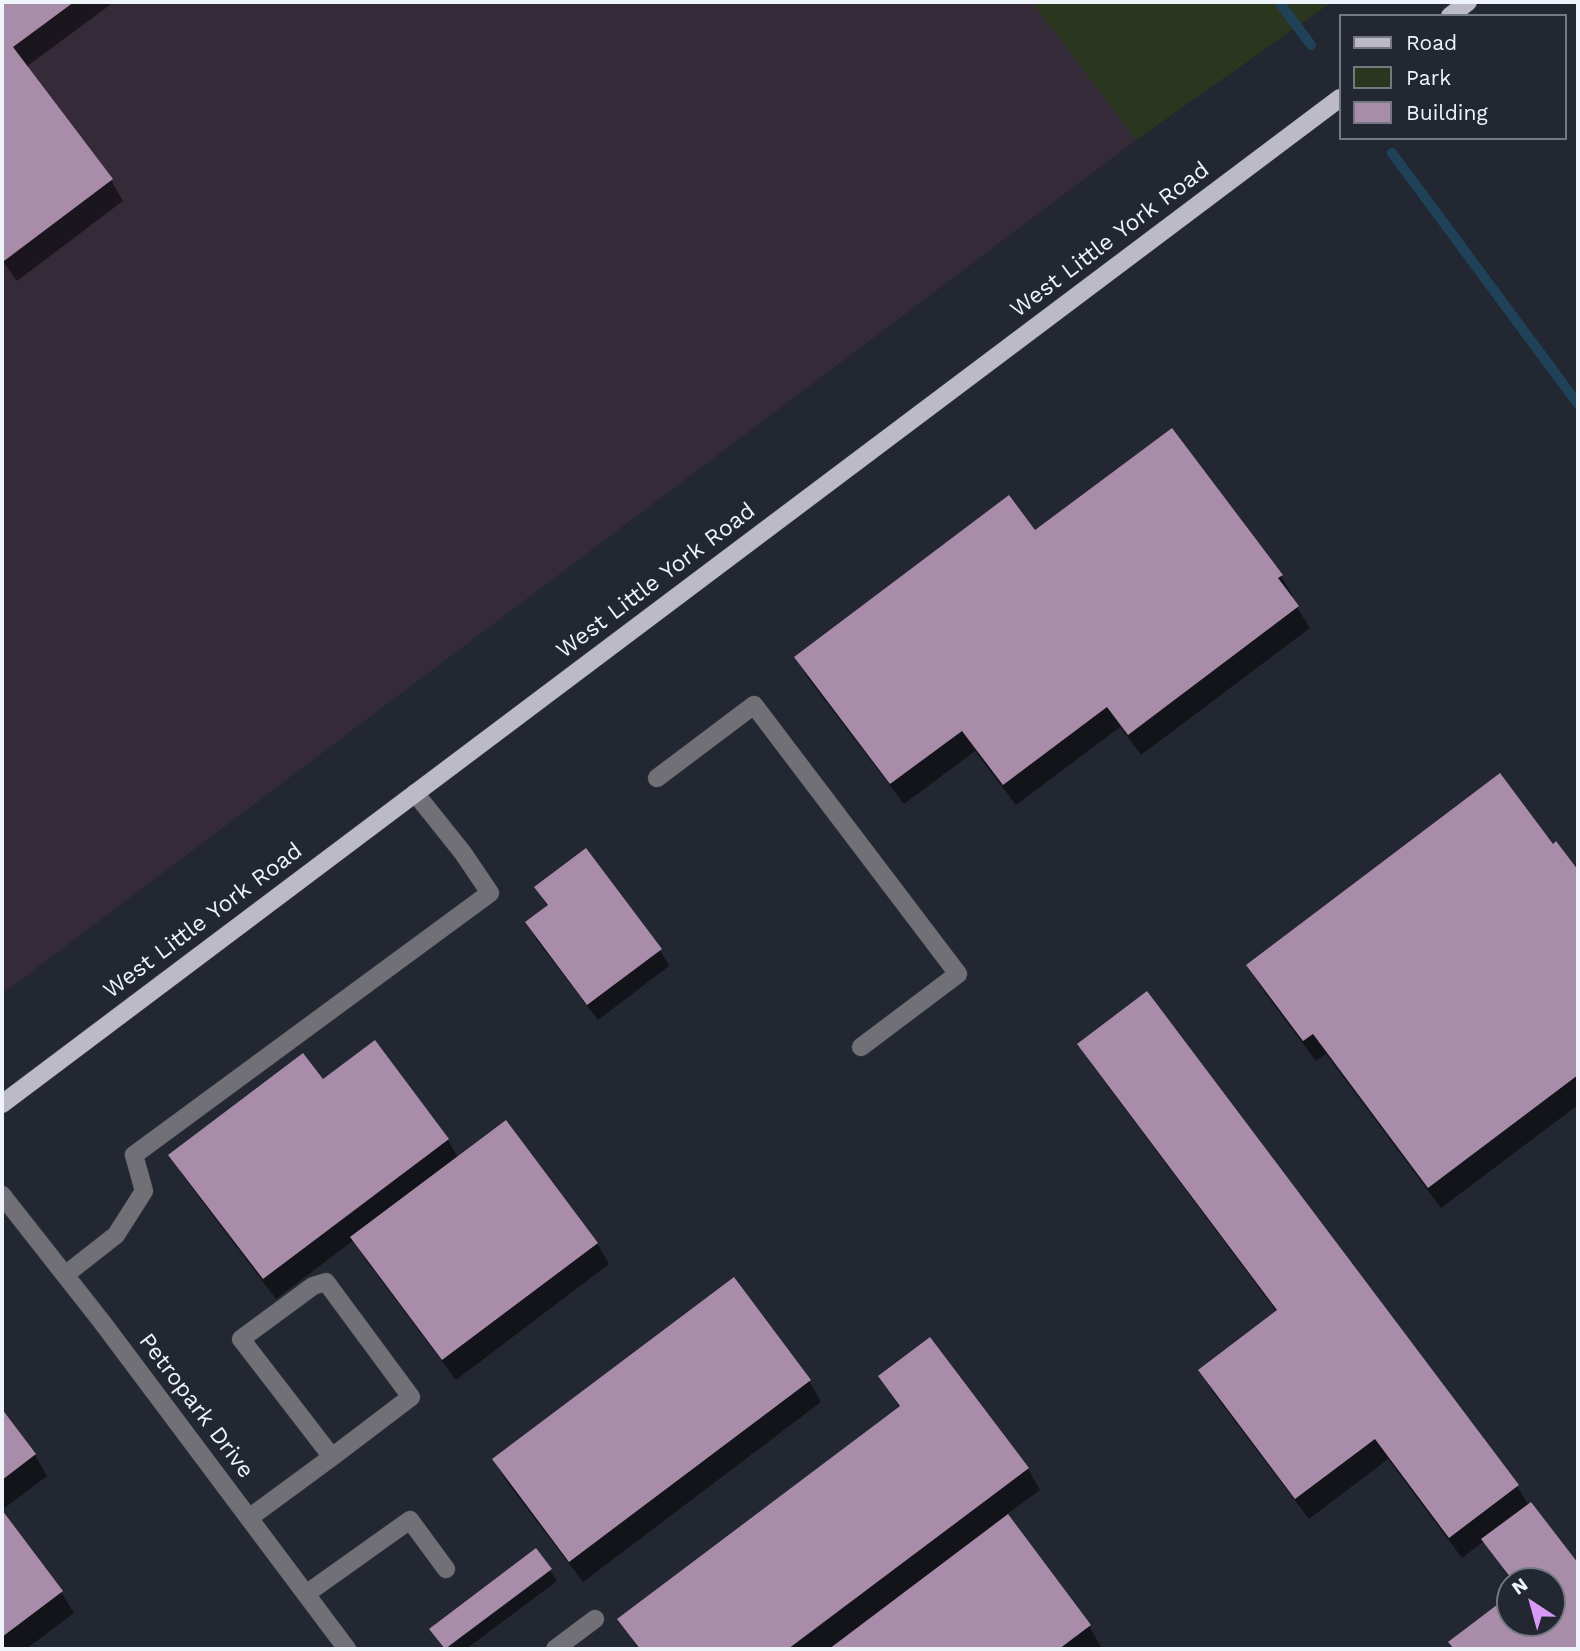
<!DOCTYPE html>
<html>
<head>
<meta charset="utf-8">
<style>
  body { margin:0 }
  #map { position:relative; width:1580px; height:1651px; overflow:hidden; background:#222731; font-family:"Work Sans",sans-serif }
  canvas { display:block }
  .frame { position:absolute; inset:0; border:4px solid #eff3fa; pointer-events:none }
  .legend { position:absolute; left:1339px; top:14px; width:228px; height:126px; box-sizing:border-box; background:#222731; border:2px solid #747981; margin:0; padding:9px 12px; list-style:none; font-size:21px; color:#eff3fa }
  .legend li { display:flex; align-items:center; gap:14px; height:35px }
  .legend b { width:35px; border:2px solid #747981 }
  .north { position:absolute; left:1496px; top:1567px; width:70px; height:70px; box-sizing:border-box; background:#222731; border:2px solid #747981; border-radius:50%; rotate:324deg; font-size:19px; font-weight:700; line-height:28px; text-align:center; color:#eff3fa }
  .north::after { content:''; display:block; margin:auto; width:24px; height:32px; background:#d99af7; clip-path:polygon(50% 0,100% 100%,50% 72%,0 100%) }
</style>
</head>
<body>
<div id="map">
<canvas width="1580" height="1651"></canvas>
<div class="frame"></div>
<ul class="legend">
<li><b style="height:9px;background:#bcbac6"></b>Road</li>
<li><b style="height:19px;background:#2b361f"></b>Park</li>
<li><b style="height:19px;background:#a98baa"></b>Building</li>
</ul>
<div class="north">N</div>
</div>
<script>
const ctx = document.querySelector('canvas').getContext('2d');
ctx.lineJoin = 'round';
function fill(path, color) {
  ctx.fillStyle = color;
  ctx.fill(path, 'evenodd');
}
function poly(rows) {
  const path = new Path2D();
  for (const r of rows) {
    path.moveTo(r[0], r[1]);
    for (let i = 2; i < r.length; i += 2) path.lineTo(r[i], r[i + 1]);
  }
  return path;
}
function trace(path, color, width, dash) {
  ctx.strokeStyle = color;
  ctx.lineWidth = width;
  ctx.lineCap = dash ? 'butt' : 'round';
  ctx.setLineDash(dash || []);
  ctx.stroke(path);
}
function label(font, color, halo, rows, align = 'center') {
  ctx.font = font + ' "Work Sans",sans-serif';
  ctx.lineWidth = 7;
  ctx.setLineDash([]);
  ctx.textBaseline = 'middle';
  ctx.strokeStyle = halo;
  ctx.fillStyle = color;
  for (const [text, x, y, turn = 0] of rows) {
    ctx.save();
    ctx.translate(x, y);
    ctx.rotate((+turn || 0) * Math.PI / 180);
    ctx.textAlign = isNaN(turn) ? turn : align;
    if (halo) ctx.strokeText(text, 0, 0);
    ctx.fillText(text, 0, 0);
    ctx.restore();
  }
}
fill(poly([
  [2,2,1032,2,1136,140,2,994]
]), '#342a38');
fill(poly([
  [1032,2,1332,2,1136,140]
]), '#2b361f');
fill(poly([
  [2,2,114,2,26,67,111,180,123,201,17,281,2,260],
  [1035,533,1281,576,1293,596,1291,598,1310,628,1141,755,1120,727,1016,805,975,751,904,804,808,678,796,657],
  [1556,843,1578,873,1578,1105,1441,1208,1326,1054,1316,1061,1260,986,1248,965],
  [536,888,660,950,669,966,598,1020,536,939,527,923,548,907],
  [1079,1044,1517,1486,1529,1506,1531,1504,1578,1566,1578,1649,1455,1649,1450,1642,1510,1597,1510,1623,1552,1623,1552,1581,1511,1581,1484,1541,1462,1558,1388,1459,1309,1519,1212,1391,1200,1370,1277,1312,1092,1065],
  [322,1082,448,1140,458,1158,597,1243,609,1264,456,1380,365,1259,354,1240,276,1299,183,1176,171,1155],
  [733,1280,809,1381,821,1402,583,1582,506,1481,494,1460],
  [880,1377,1028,1469,1040,1490,1006,1515,1089,1626,1101,1647,1099,1649,638,1649,620,1619,900,1408],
  [2,1412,35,1455,47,1476,2,1510],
  [2,1513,61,1592,74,1613,26,1649,2,1649],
  [536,1550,557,1581,466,1649,445,1649,437,1639]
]), '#0007');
trace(poly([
  [1279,2,1311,45],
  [1392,153,1578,404]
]), '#1f4259', 10);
fill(poly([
  [2,2,74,2,13,47,113,179,4,261,2,258],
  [1172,428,1283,575,1278,578,1299,606,1128,735,1107,707,1003,785,962,731,890,784,794,657,1009,495,1035,530],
  [1500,773,1553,844,1556,841,1578,870,1578,1075,1428,1188,1313,1034,1303,1041,1246,965],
  [586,848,662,949,587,1005,525,922,548,905,534,887],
  [1147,991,1519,1485,1449,1538,1375,1439,1295,1499,1198,1370,1277,1310,1077,1044],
  [375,1040,449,1139,263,1279,168,1155,303,1053,323,1079],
  [506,1120,598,1243,442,1360,350,1237],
  [734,1277,811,1380,569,1562,492,1459],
  [930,1337,1029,1468,788,1649,640,1649,617,1619,900,1406,878,1376],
  [2,1409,36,1454,2,1480],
  [1531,1502,1578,1563,1578,1649,1454,1649,1448,1642,1510,1595,1510,1623,1552,1623,1552,1581,1513,1581,1481,1539],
  [2,1510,63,1591,2,1637],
  [1008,1514,1091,1625,1059,1649,829,1649],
  [536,1548,552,1569,445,1649,429,1629]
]), '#a98baa');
const minor = poly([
  [657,778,754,705,958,974,861,1047],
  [2,1195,102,1322,347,1649],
  [65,1275,116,1235,144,1191,134,1155,490,893,463,853,415,793],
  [249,1518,332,1457,411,1397,326,1282,313,1286,241,1339,332,1457],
  [306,1594,410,1520,446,1569],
  [555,1649,595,1619]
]);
const major = poly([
  [1450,16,1468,2],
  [2,1104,1340,98]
]);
trace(minor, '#3f444d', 19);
trace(major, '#3f444d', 19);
trace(minor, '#717076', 18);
trace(major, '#bcbac6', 18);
label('23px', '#eff3fa', '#222731', [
  ["West Little York Road",1110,240,-37],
  ["West Little York Road",656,581,-37],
  ["West Little York Road",203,921,-37],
  ["Petropark Drive",196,1406,53]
]);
</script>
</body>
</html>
